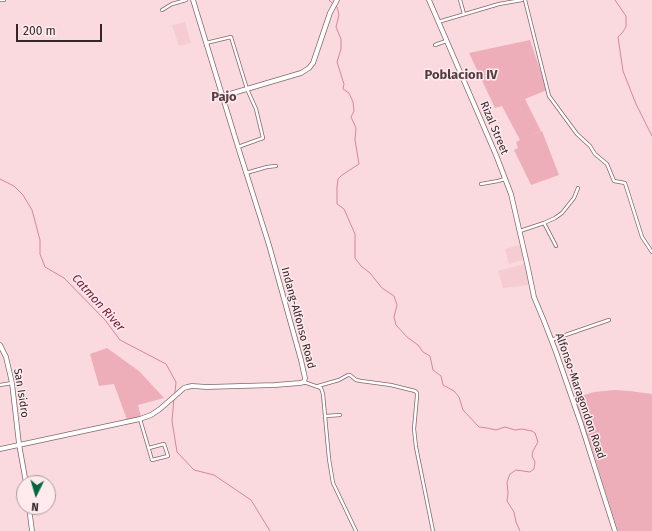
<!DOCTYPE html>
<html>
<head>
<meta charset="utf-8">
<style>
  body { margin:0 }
  #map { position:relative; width:652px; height:531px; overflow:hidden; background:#fbdadf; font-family:"Fira Sans",sans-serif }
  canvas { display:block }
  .north { position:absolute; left:16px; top:475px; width:40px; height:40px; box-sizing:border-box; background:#ffebee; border:1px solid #ad9c9f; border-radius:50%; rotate:185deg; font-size:11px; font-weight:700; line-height:16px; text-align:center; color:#322628 }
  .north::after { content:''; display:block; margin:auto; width:14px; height:18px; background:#00683e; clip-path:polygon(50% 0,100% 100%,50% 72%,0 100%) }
  .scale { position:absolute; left:16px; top:24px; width:86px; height:18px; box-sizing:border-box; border:2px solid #322628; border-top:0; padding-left:5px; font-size:12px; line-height:14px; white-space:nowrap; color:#322628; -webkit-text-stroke:3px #ffebee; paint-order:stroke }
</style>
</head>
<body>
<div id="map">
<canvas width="652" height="531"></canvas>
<div class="north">N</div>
<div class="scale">200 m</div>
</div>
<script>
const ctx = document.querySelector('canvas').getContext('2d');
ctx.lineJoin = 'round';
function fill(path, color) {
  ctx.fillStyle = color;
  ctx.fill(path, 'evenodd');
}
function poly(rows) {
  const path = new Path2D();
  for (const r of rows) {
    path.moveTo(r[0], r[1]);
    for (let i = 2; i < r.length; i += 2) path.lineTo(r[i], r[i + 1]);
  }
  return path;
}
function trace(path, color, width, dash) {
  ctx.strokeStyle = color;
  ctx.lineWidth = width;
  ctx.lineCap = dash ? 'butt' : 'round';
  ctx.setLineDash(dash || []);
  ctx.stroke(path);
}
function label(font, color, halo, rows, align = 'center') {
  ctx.font = font + ' "Fira Sans",sans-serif';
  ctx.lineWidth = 3;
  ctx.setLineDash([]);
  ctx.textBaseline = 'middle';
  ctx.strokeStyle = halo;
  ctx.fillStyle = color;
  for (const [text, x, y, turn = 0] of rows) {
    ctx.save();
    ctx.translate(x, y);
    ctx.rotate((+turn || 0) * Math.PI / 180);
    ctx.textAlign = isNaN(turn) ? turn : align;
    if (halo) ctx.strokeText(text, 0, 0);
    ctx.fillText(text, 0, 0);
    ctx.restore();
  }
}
fill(poly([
  [185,22,191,43,179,46,172,25],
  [520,245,523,260,509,264,505,249],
  [524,264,529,285,503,288,498,271]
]), '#f4ccd2');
fill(poly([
  [530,40,547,90,525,99,541,131,529,136,542,131,559,175,531,185,514,150,518,148,516,142,520,140,502,106,495,108,469,53],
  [107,348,139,371,164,398,138,405,141,416,127,420,114,384,99,386,90,354],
  [614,390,630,391,652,394,652,531,618,531,594,455,574,398,594,392]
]), '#eeaeb9');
trace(poly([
  [329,0,333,4],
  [615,0,626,16,626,27,622,33,618,37,623,71,636,104,652,136],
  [336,6,337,7,339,15,336,27,341,39,341,49,337,62,344,84,343,89,349,93,353,102,354,111,351,117,356,128,355,140,359,164,342,175,338,179,337,187,337,204,344,209,355,234,355,258,361,266,370,273,382,288,394,296,397,305,394,317,396,325,407,337,418,345,423,352,430,356,433,370,441,376,443,385,454,391,459,397,463,410,479,427,487,428,496,430,505,427,515,430,522,429,532,431,535,433,538,442,533,451,532,456,535,462,534,469,530,472,516,470,510,474,507,482,508,493,507,501,514,512,516,522,520,531],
  [0,179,14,186,23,195,32,210,40,240,40,254,45,267,64,278,105,320,120,340,166,364,176,382,175,393],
  [174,398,172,421,177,452,194,470,214,475,251,500,270,531]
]), '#d88595', 1);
const street = poly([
  [0,0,4,0],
  [460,0,464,14],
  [525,0,549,96,577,134,590,146,595,154,607,164,614,181,625,183,642,237,652,252],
  [162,10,172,4,186,0],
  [438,22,499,4,522,0],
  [206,43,231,37,247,89,256,109,263,138,238,147],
  [435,45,446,41],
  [246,173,267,167,276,166],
  [481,184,498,181,505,179],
  [544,223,556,246],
  [520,231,544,223,555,218,562,213,574,198,578,188],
  [551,340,609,320],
  [304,382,321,388,323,394,329,459,333,483,356,531],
  [0,385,12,383],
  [318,386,339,380,348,375,350,375,356,380,361,381,391,385,415,391,417,393,417,396,414,429,416,447,433,531],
  [326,416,340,415],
  [140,419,152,460,168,456,164,444,149,448]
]);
const secondary = poly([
  [429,0,496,155,511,194,528,268,534,297,544,321,556,352,581,424,615,531],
  [223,96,301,73,309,68,313,63,330,13,337,0],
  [0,345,6,357,12,383,19,444,26,483],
  [0,449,140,419,151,415,160,409,184,388,187,387,192,386,207,387,275,385,300,383,304,382,305,378,301,360,269,245,238,147,193,0],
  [29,507,32,531]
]);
trace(street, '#83676b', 4);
trace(secondary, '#83676b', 5.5);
trace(street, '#fff', 2.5);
trace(secondary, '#fff', 4);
label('11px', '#322628', '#ffebee', [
  ["Rizal Street",494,128,67],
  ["Indang-Alfonso Road",298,318,75],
  ["San Isidro",21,393,81],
  ["Alfonso-Maragondon Road",580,396,71]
]);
label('italic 12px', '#761434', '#ffebee', [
  ["Catmon River",98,303,48]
]);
label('bold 13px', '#553c40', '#ffebee', [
  ["Poblacion IV",461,75],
  ["Pajo",224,97]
]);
</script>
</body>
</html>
